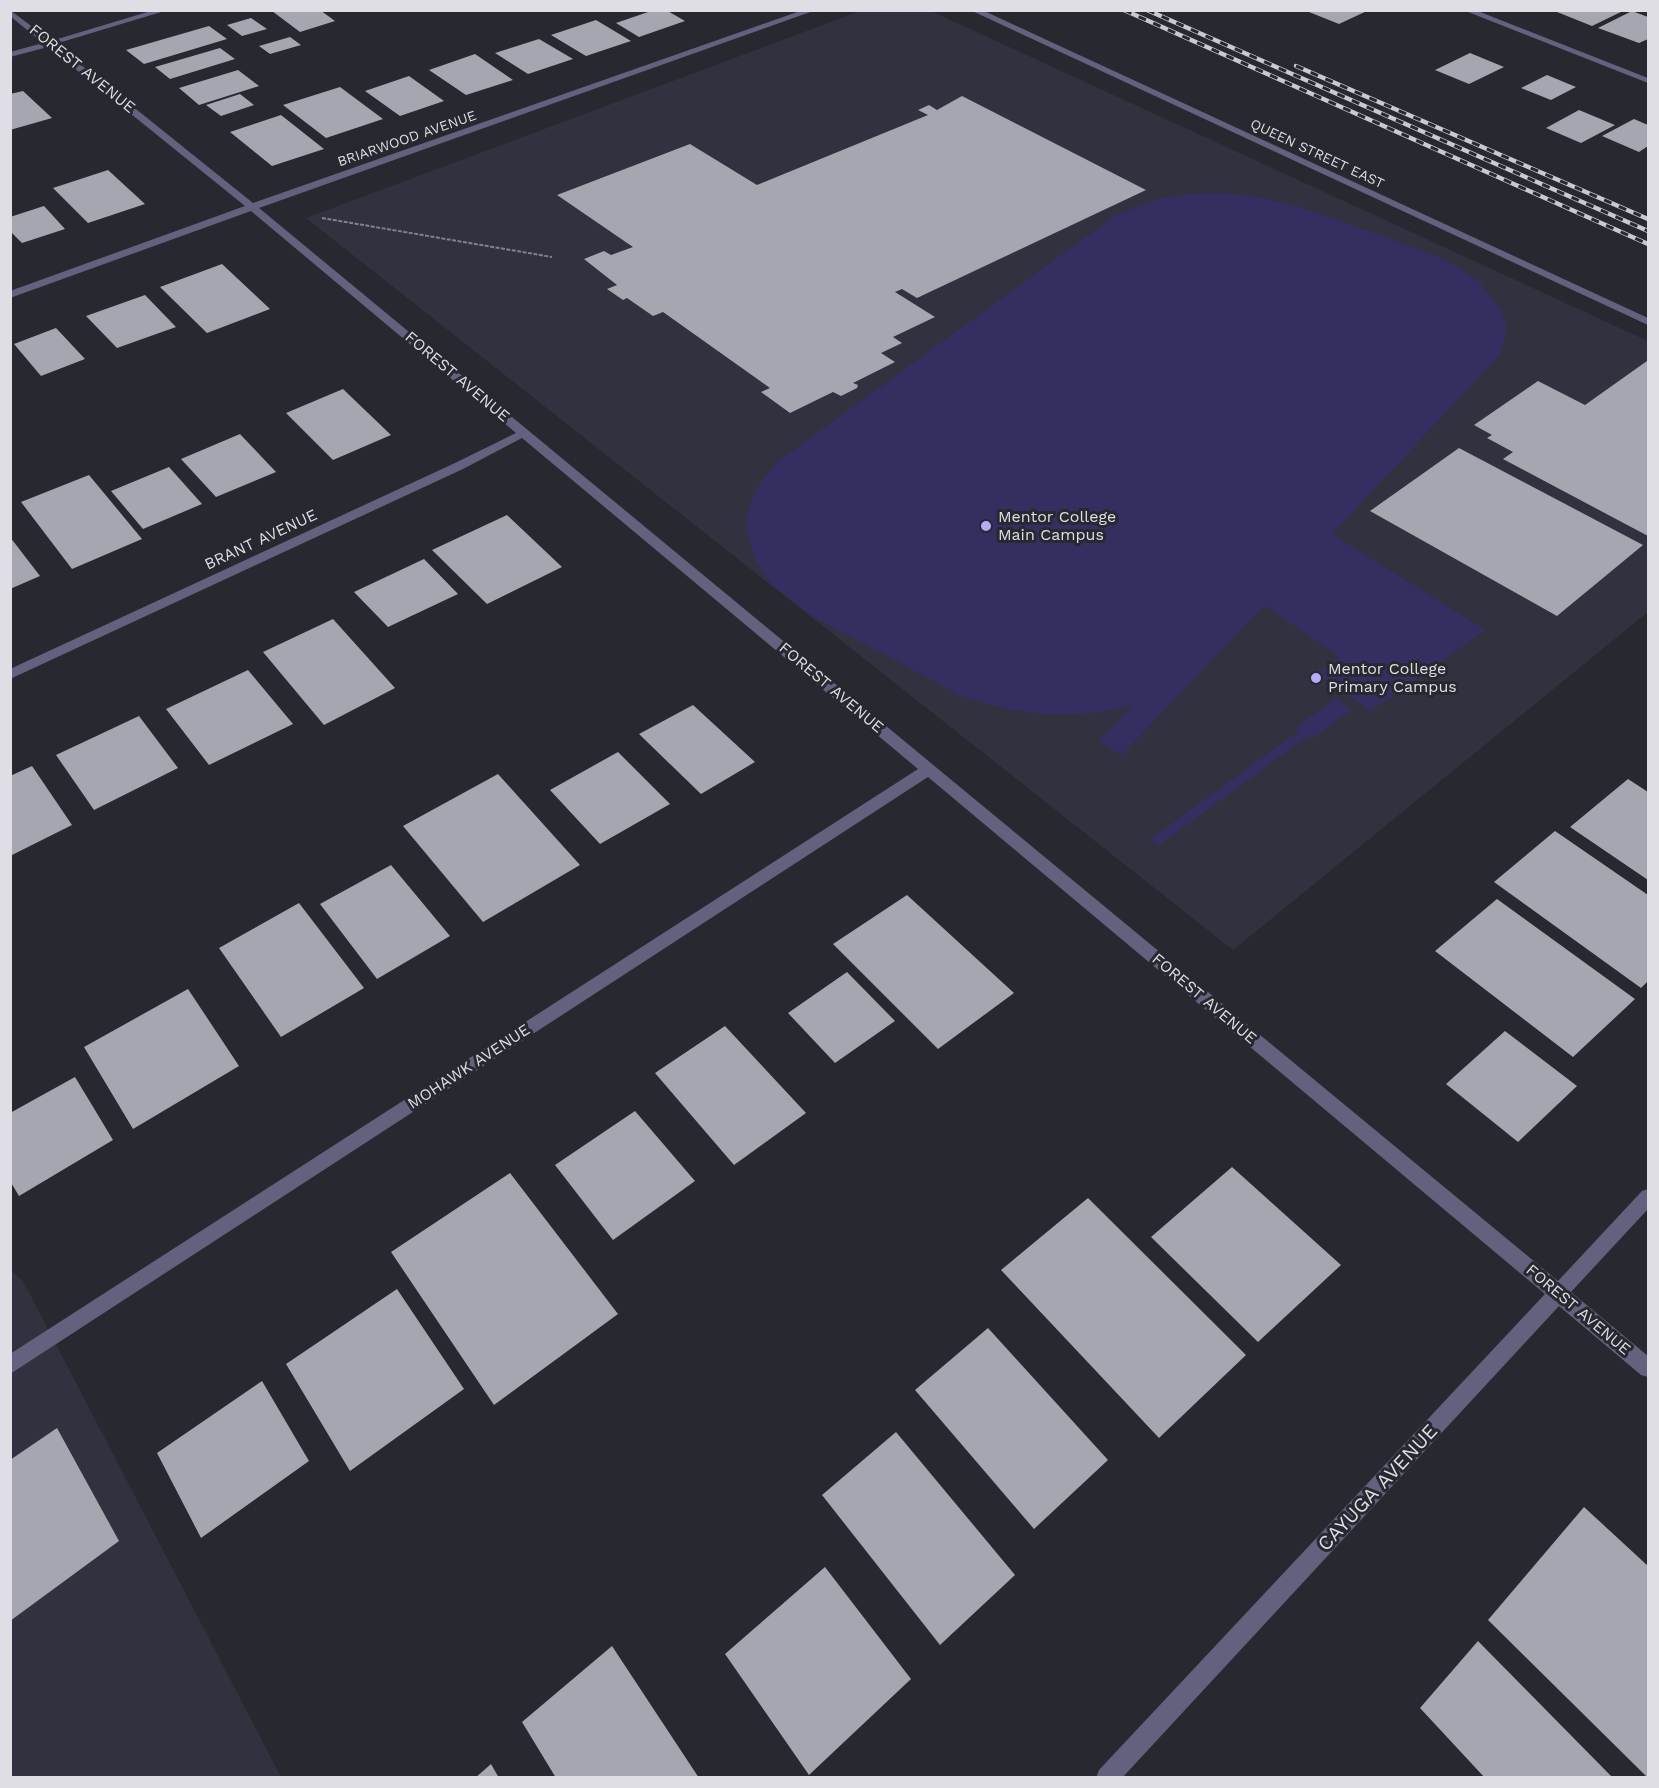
<!DOCTYPE html>
<html>
<head>
<meta charset="utf-8">
<style>
  body { margin:0 }
  #map { position:relative; width:1659px; height:1788px; overflow:hidden; background:#282831; font-family:"Work Sans",sans-serif }
  canvas { display:block }
  .frame { position:absolute; inset:0; border:12px solid #dedee4; pointer-events:none }
</style>
</head>
<body>
<div id="map">
<canvas width="1659" height="1788"></canvas>
<div class="frame"></div>
</div>
<script>
const ctx = document.querySelector('canvas').getContext('2d');
ctx.lineJoin = 'round';
function fill(path, color) {
  ctx.fillStyle = color;
  ctx.fill(path, 'evenodd');
}
function poly(rows) {
  const path = new Path2D();
  for (const r of rows) {
    path.moveTo(r[0], r[1]);
    for (let i = 2; i < r.length; i += 2) path.lineTo(r[i], r[i + 1]);
  }
  return path;
}
function trace(path, color, width, dash) {
  ctx.strokeStyle = color;
  ctx.lineWidth = width;
  ctx.lineCap = dash ? 'butt' : 'round';
  ctx.setLineDash(dash || []);
  ctx.stroke(path);
}
function label(font, color, halo, rows, align = 'center') {
  ctx.font = font + ' "Work Sans",sans-serif';
  ctx.lineWidth = 6;
  ctx.setLineDash([]);
  ctx.textBaseline = 'middle';
  ctx.strokeStyle = halo;
  ctx.fillStyle = color;
  for (const [text, x, y, turn = 0] of rows) {
    ctx.save();
    ctx.translate(x, y);
    ctx.rotate((+turn || 0) * Math.PI / 180);
    ctx.textAlign = isNaN(turn) ? turn : align;
    if (halo) ctx.strokeText(text, 0, 0);
    ctx.fillText(text, 0, 0);
    ctx.restore();
  }
}
fill(poly([
  [860,11,931,11,1648,341,1648,612,1233,950,306,218],
  [10,1269,23,1281,281,1777,11,1777]
]), '#32313f');
fill(poly([
  [1222,193,1253,196,1301,207,1432,254,1458,267,1480,283,1501,310,1507,329,1500,355,1332,534,1485,630,1371,711,1317,674,1340,657,1264,605,1122,755,1098,742,1132,706,1094,713,1052,715,1007,709,963,697,809,614,770,583,754,558,747,532,747,520,749,507,759,484,776,463,1116,215,1161,198,1191,194],
  [1336,698,1352,709,1312,739,1308,736,1158,846,1150,839,1299,731,1295,728]
]), '#352e61');
fill(poly([
  [275,10,320,10,335,21,300,32,272,11],
  [654,10,666,10,685,21,639,37,616,23],
  [1312,10,1369,10,1339,24,1309,12],
  [1552,10,1625,10,1592,26],
  [1632,11,1648,17,1648,39,1639,43,1598,28],
  [251,18,267,29,242,36,227,25],
  [596,20,631,41,586,56,551,35],
  [209,26,227,39,144,64,126,50],
  [290,37,301,45,270,54,259,46],
  [539,39,573,59,528,74,495,53],
  [220,48,235,59,170,79,155,67],
  [1470,53,1504,67,1469,84,1435,70],
  [475,54,513,80,466,95,429,70],
  [238,70,259,86,199,105,179,88],
  [1547,75,1576,87,1551,100,1521,88],
  [409,76,444,101,400,116,365,91],
  [340,87,383,119,326,138,283,105],
  [23,91,52,118,10,130,10,94],
  [240,94,254,105,221,116,206,105],
  [962,96,1146,190,917,298,902,289,895,292,935,317,893,337,902,343,881,353,895,362,853,383,858,385,857,388,841,396,833,392,790,413,761,392,770,388,663,312,653,316,627,298,623,300,607,289,617,285,584,259,604,251,611,255,633,247,557,195,690,144,757,185,928,115,918,110,929,105,937,110],
  [1579,110,1615,125,1581,143,1546,128],
  [281,115,324,149,272,166,230,132],
  [1634,119,1648,125,1648,146,1639,152,1602,136],
  [108,170,145,204,88,223,53,188],
  [44,206,65,229,22,243,10,231,10,217],
  [222,264,270,309,207,333,160,287],
  [145,295,176,327,117,348,86,316],
  [56,328,85,359,41,376,14,344],
  [1647,361,1648,536,1503,459,1513,452,1487,438,1492,435,1474,425,1538,381,1585,405],
  [343,389,391,435,333,460,286,413],
  [240,434,276,472,216,497,181,459],
  [1459,448,1643,545,1557,616,1370,511],
  [169,467,202,504,143,529,111,491],
  [89,475,142,539,72,569,21,502],
  [507,515,562,567,487,604,432,550],
  [10,537,40,576,10,589],
  [424,559,458,594,388,627,354,592],
  [333,619,395,688,324,725,263,652],
  [248,670,293,724,209,765,166,709],
  [693,705,755,762,701,794,639,734],
  [139,716,178,768,94,810,56,755],
  [618,752,670,804,600,844,550,790],
  [32,766,72,825,10,856,10,776],
  [498,774,580,865,483,922,403,826],
  [1628,779,1648,792,1648,880,1570,827],
  [1555,831,1648,895,1648,981,1641,988,1494,882],
  [391,865,450,936,377,979,320,904],
  [907,895,1014,993,938,1049,833,944],
  [1497,899,1635,999,1573,1057,1435,951],
  [299,903,364,988,281,1037,219,948],
  [847,972,895,1021,835,1063,788,1013],
  [188,989,239,1066,133,1129,84,1047],
  [725,1026,806,1113,734,1165,655,1073],
  [1505,1031,1577,1086,1518,1142,1446,1084],
  [75,1077,113,1140,19,1196,10,1181,10,1113],
  [635,1111,695,1181,613,1240,555,1165],
  [1232,1167,1341,1265,1258,1342,1151,1237],
  [510,1173,618,1314,494,1405,391,1252],
  [1088,1198,1246,1355,1159,1438,1001,1270],
  [397,1289,464,1389,350,1471,286,1364],
  [988,1328,1108,1460,1034,1529,915,1390],
  [262,1381,309,1461,201,1538,157,1453],
  [57,1428,119,1541,10,1621,10,1460],
  [896,1432,1015,1575,940,1645,822,1495],
  [1584,1507,1648,1566,1648,1778,1488,1620],
  [825,1567,911,1679,809,1775,725,1654],
  [1478,1641,1613,1778,1485,1778,1420,1708],
  [612,1646,699,1778,556,1778,522,1722],
  [491,1764,499,1778,475,1778]
]), '#a6a6b1');
trace(poly([
  [322,218,552,257]
]), '#828289', 2, [4, 1.5]);
fill(poly([
  [10,10,51,41,154,10,168,10,55,44,253,203,803,10,816,10,259,208,1558,1281,1642,1191,1648,1189,1648,1209,1571,1292,1648,1356,1648,1377,1641,1375,1559,1306,1122,1778,1096,1778,1099,1770,1545,1294,928,777,10,1374,10,1354,918,769,522,438,463,469,10,679,10,669,455,463,516,433,251,211,10,298,10,291,245,206,48,47,10,57,10,52,43,43,10,16,10,10],
  [970,10,982,10,1648,318,1648,325,970,10],
  [1463,10,1475,10,1648,78,1648,83,1463,10]
]), '#63617e');
const rail = poly([
  [1124,10,1648,244],
  [1147,10,1648,231],
  [1296,66,1648,219]
]);
trace(rail, '#c9c9d0', 4.5);
trace(rail, '#282831', 3, [8]);
for (const [x, y, r, color] of [
  [986,526,6,"#b3adf9"],
  [1316,678,6,"#b3adf9"]
]) {
  const dot = new Path2D();
  dot.arc(x, y, r, 0, 2 * Math.PI);
  ctx.fillStyle = color;
  ctx.fill(dot);
  trace(dot, '#282831', 2);
}
label('14px', '#dedee4', '#282831', [
  ["BRIARWOOD AVENUE",407,139,-19],
  ["QUEEN STREET EAST",1317,154,25]
]);
label('16px', '#dedee4', '#282831', [
  ["FOREST AVENUE",82,69,39],
  ["FOREST AVENUE",457,377,40],
  ["BRANT AVENUE",261,540,-25],
  ["FOREST AVENUE",831,688,40],
  ["FOREST AVENUE",1204,999,40],
  ["MOHAWK AVENUE",469,1067,-33],
  ["FOREST AVENUE",1578,1310,40]
]);
label('16px', '#dedee4', '#282831', [
  ["Mentor College",998,517],
  ["Main Campus",998,535],
  ["Mentor College",1328,669],
  ["Primary Campus",1328,687]
], 'left');
label('20px', '#dedee4', '#282831', [
  ["CAYUGA AVENUE",1378,1488,-47]
]);
</script>
</body>
</html>
